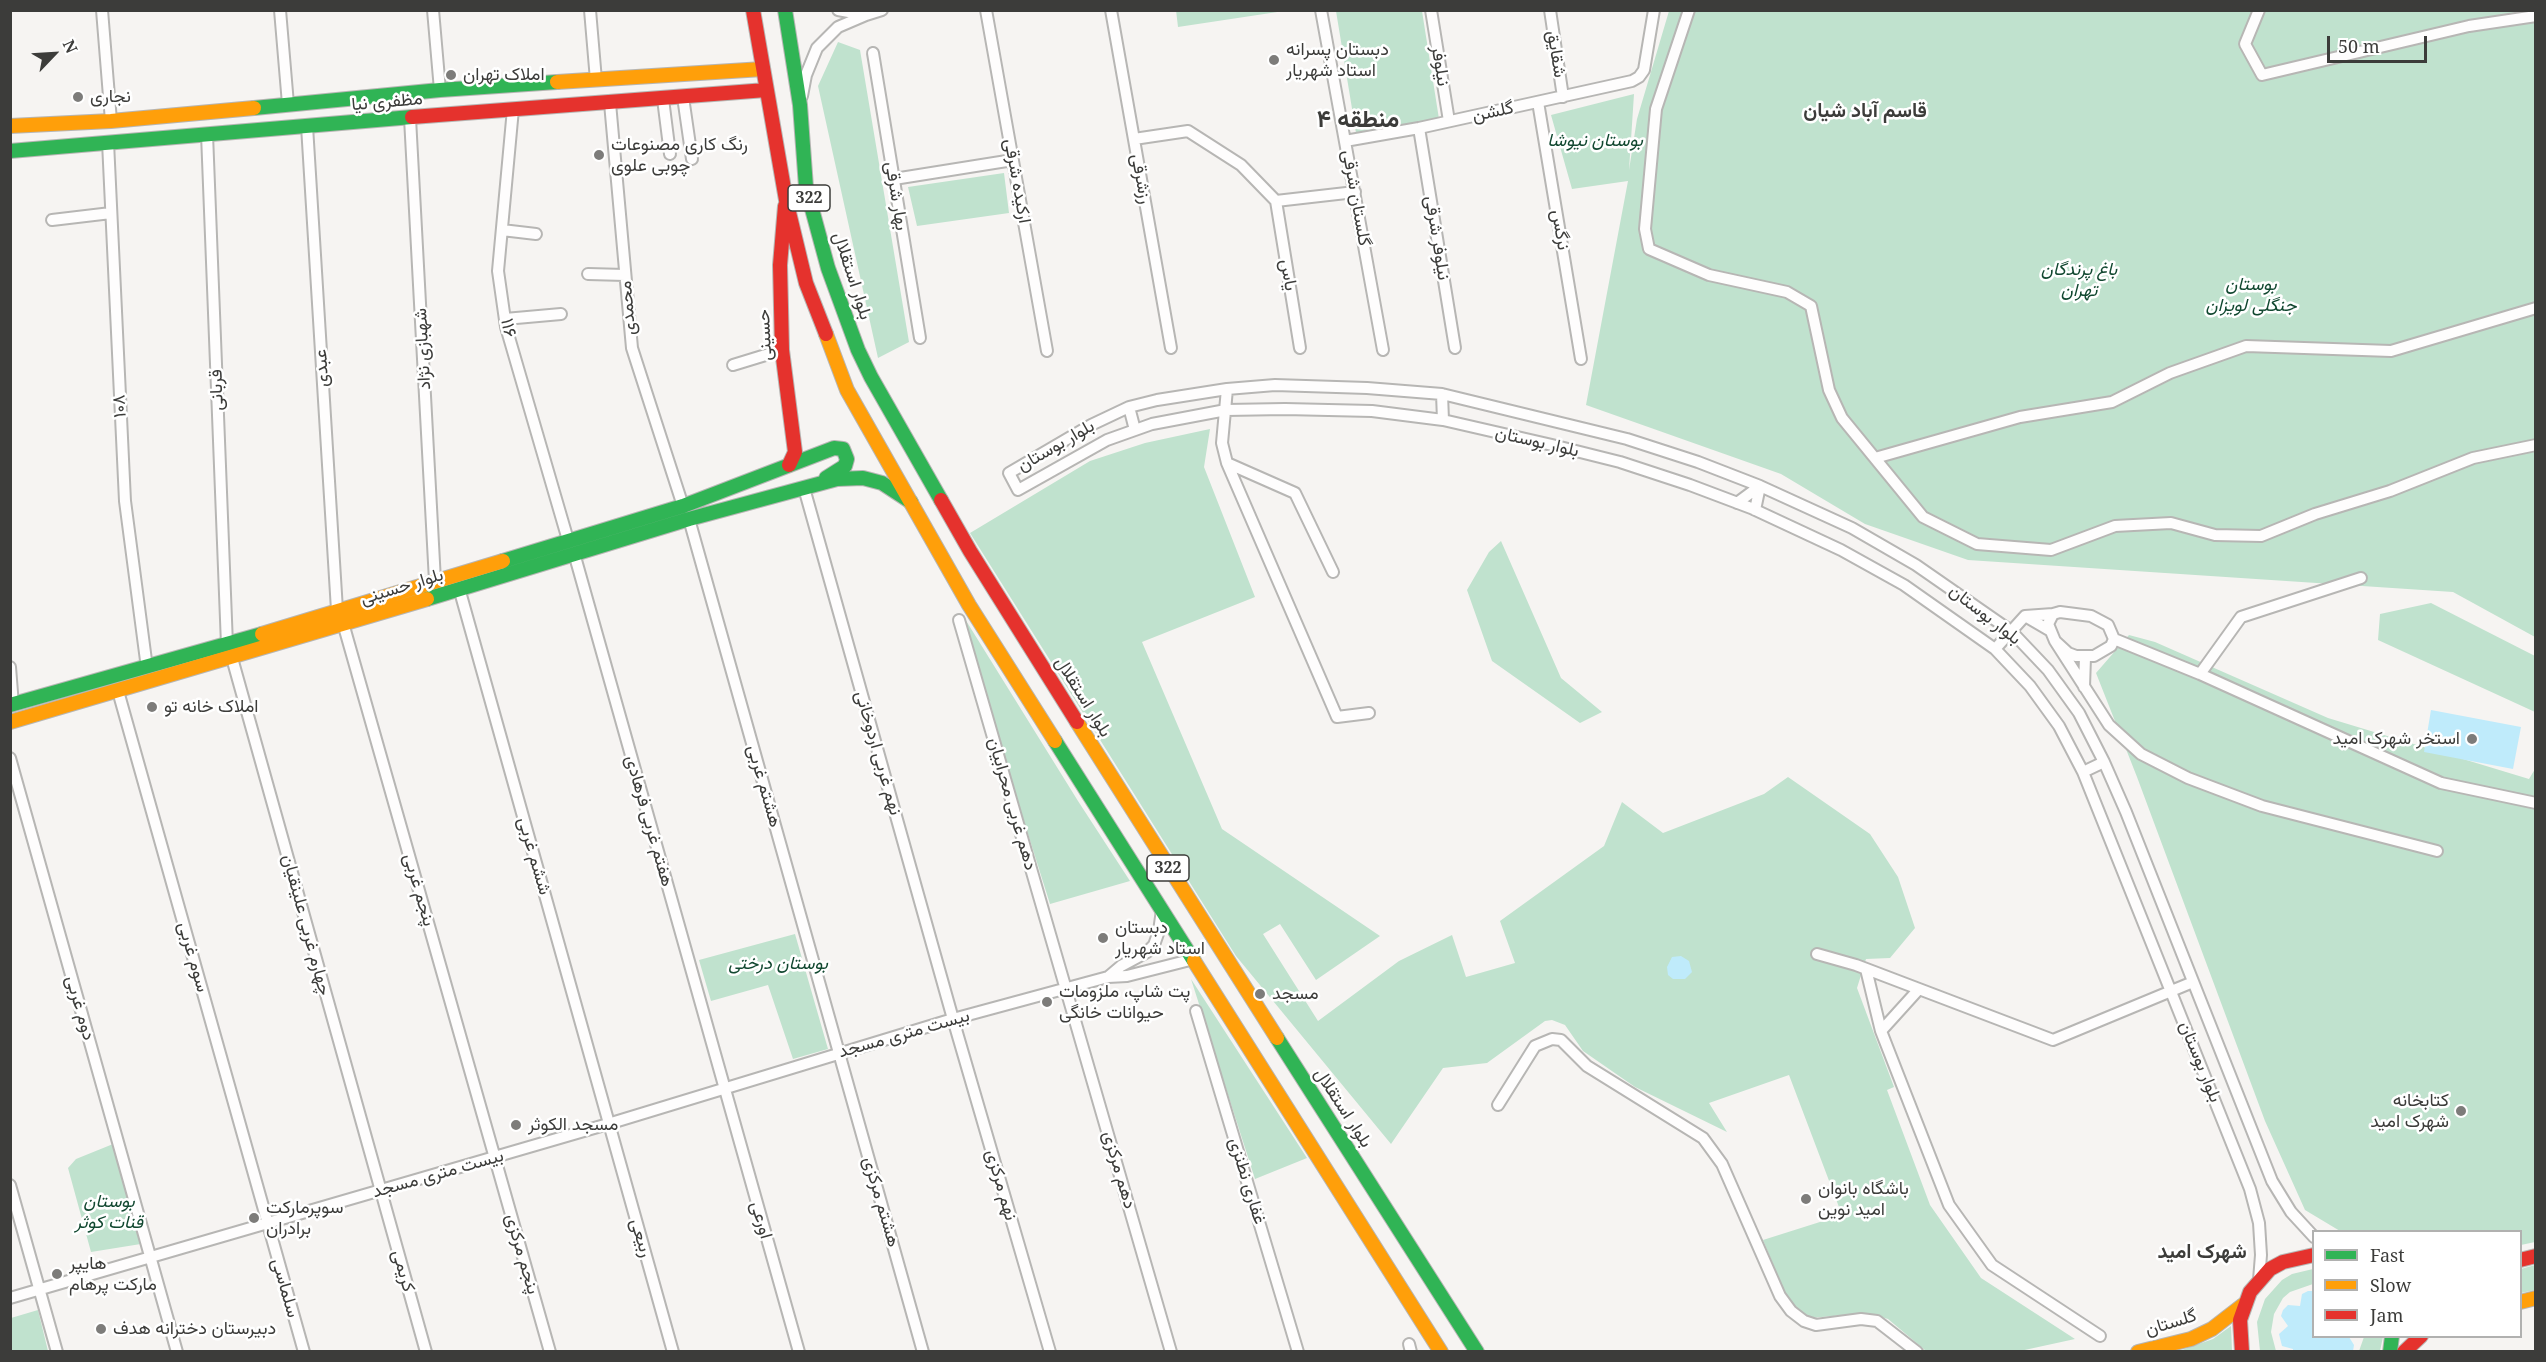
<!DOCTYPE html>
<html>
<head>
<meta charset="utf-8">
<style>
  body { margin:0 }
  #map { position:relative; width:2546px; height:1362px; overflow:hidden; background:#f6f4f2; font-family:"Noto Serif",serif }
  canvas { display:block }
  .frame { position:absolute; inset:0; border:12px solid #3c3c3a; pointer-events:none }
  .legend { position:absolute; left:2312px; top:1230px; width:210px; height:108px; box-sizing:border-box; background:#fff; border:2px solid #b1b1b0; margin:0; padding:8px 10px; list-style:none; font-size:18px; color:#3c3c3a }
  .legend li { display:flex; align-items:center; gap:12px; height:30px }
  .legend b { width:30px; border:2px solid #b1b1b0 }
  .north { position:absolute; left:24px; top:24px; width:60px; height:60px; -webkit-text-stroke:4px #fff; paint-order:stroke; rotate:65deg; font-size:16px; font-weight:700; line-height:24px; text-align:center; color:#3c3c3a }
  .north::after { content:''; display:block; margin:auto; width:21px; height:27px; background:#3c3c3a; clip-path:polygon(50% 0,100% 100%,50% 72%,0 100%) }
  .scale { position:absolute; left:2327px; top:36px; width:100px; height:27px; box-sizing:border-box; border:3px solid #3c3c3a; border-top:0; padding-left:8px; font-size:18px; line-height:21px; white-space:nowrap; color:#3c3c3a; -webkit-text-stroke:4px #fff; paint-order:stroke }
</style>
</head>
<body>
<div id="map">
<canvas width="2546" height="1362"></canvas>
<div class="frame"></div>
<ul class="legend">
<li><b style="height:8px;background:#30b455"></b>Fast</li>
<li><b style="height:8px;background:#ff9f0a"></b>Slow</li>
<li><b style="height:8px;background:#e5322d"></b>Jam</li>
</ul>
<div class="north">N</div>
<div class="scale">50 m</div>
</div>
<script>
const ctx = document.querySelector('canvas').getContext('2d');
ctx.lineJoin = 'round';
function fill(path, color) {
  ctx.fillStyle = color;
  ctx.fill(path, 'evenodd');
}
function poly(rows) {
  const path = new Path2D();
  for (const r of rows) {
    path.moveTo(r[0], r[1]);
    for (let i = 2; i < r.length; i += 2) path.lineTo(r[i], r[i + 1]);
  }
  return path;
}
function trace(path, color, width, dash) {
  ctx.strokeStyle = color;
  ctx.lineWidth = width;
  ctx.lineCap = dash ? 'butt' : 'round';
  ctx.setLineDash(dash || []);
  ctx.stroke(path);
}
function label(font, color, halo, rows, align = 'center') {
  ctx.font = font + ' "Noto Serif",Vazirmatn,serif';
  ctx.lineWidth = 5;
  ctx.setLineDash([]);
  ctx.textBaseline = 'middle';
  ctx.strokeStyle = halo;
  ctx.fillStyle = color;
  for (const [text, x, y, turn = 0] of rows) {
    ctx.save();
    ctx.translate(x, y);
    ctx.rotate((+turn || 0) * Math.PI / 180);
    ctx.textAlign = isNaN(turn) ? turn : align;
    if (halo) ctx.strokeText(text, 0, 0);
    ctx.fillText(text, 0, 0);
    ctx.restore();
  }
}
fill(poly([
  [1176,10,1284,10,1284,11,1178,27],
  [1336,11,1422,11,1439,119,1356,133],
  [1669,11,2535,11,2535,637,2453,592,1968,560,1865,524,1781,474,1586,405,1628,181,1572,189,1551,115,1634,94,1629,170,1637,119],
  [838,42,860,50,909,342,878,358,818,86],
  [1004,173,1009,213,917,226,908,187],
  [1210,429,1204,467,1255,597,1142,642,1222,829,1380,936,1316,980,1280,924,1263,934,1318,1021,1399,961,1452,935,1466,977,1515,963,1500,921,1604,846,1622,802,1663,833,1764,794,1788,777,1870,834,1898,877,1915,928,1890,958,1866,959,1857,988,1894,1087,1887,1090,1930,1205,1981,1278,2075,1339,2020,1351,1926,1351,1888,1319,1868,1313,1810,1318,1800,1312,1788,1300,1763,1240,1842,1215,1789,1075,1709,1103,1727,1132,1635,1087,1583,1051,1565,1025,1552,1020,1545,1021,1487,1063,1443,1068,1391,1144,1236,956,970,533,1090,461,1145,443],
  [1501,541,1561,678,1602,712,1580,723,1492,661,1467,590,1489,552],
  [2431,603,2535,656,2535,712,2378,640,2380,614],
  [965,619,1078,801,1130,881,1050,904,1023,818],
  [2129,635,2155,642,2328,718,2529,779,2535,769,2535,1242,2521,1245,2520,1232,2340,1231,2305,1210,2265,1121,2137,777,2096,673],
  [795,934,828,1049,793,1059,768,985,711,1001,699,960],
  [1191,979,1307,1158,1255,1179],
  [118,1142,147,1243,91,1252,68,1168,76,1159],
  [2535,1265,2535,1290,2521,1293,2521,1269],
  [2313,1269,2313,1284,2290,1292,2283,1298,2274,1314,2271,1332,2276,1351,2260,1351,2257,1322,2265,1299,2282,1280,2292,1274],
  [38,1310,48,1351,11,1351,11,1318],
  [2231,1326,2232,1351,2179,1351,2213,1339],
  [2364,1337,2383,1337,2380,1351,2359,1351]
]), '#c0e2ce');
fill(poly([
  [2431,710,2521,727,2513,769,2424,752],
  [1681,956,1689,961,1692,972,1685,979,1673,979,1668,975,1667,967,1672,957],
  [2308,1291,2313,1291,2314,1336,2349,1337,2354,1345,2353,1351,2293,1351,2293,1349,2282,1346,2279,1334,2288,1326,2281,1316,2283,1310,2288,1305,2300,1306,2302,1294]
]), '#bfebfb');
const street = poly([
  [102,10,111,121],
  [280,10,288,104],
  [433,10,440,90],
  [590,10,596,80],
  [838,10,865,15],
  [986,10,1047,351],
  [1111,10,1171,348],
  [1321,10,1383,350],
  [1431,10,1449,121],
  [1550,10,1563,97],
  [1689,10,1656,109,1645,229,1649,249,1709,275,1787,292,1811,306,1829,390,1842,418,1923,517,1977,544,2051,550,2115,526,2171,523,2215,535,2261,536,2315,514,2390,491,2473,458,2536,445],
  [2259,10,2245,44,2262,75,2469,26,2536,16],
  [873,53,920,338],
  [802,96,806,75,817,48,838,27,866,15,882,10],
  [683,97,692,159],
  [663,99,670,154],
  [1538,102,1581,359],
  [610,103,632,348,683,506],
  [513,109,498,271,506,327,568,540],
  [410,118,435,581],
  [307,126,337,610],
  [1419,128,1455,348],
  [207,134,227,645],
  [1134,139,1188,131,1241,165,1276,201,1355,192],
  [1345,141,1419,128,1632,81,1639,77,1644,70,1654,10],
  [108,142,125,501,147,668],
  [894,179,1013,160],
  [1276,201,1300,348],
  [52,220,111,213],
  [502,230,536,234],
  [588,274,625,275],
  [505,319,561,314],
  [733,365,782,350],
  [1227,389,1222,443,1227,463,1337,717,1369,713],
  [1442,394,1443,420],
  [1129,407,1135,430],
  [1875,458,2020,417,2112,402,2170,373,2246,346,2391,351,2536,308],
  [1227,463,1295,493,1333,572],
  [804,488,953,1019,1050,1352],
  [1737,503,1760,486,1755,510],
  [689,519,923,1352],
  [574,553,799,1352],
  [459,588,673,1352],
  [2060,612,2091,616,2108,625,2114,639,2111,646,2094,656,2076,656,2068,653,2055,641,2048,624,2053,614,2060,612],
  [959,620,1171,1352],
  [343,623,550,1352],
  [2049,630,2025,616,2053,614],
  [2114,639,2200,674,2441,783,2536,803],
  [2055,641,2109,725,2141,754,2188,778,2262,806,2437,851],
  [1995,649,2025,616],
  [232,658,426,1352],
  [10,667,13,705],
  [2200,674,2241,617,2361,578],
  [2084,687,2085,657],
  [118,691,304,1352],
  [10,758,177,1352],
  [2083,772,2104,762],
  [1817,954,1856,965,2053,1040,2193,982],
  [1866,969,1881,1031,1919,989],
  [1108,977,1121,966,1147,952,1154,945,1159,931,1162,910],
  [1196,1011,1298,1352],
  [1881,1031,1949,1205,1992,1265,2100,1336],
  [1498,1105,1535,1046,1552,1039,1561,1040,1587,1066,1703,1138,1722,1164,1780,1296,1791,1311,1804,1321,1816,1325,1861,1319,1877,1321,1917,1352],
  [10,1185,57,1352],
  [2259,1280,2261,1255,2259,1223,2250,1189,2083,772,2059,726,2030,686,1995,649,1904,585,1841,550,1751,508,1690,485,1620,462,1552,445,1443,420,1372,411,1285,409,1226,410,1152,424,1107,440,1018,490,1009,473,1091,425,1129,407,1157,400,1227,389,1275,385,1367,388,1442,394,1627,439,1698,462,1760,486,1852,528,1916,565,2011,631,2048,670,2079,713,2104,762,2126,812,2272,1181,2291,1212,2314,1237],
  [10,1298,608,1124,953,1019,1108,977,1127,976,1194,959],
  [1409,1344,1411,1352]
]);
const fast = poly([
  [785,10,800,105,806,187,828,268,858,350,871,377,941,500],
  [254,108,440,90,557,82],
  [10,151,412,117],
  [503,561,683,506,834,448,843,449,847,459,845,466,826,478],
  [427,599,689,519,837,479,863,478,882,483,911,502],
  [10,705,262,634],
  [1055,741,1194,961],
  [1277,1038,1477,1352],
  [2390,1352,2392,1336]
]);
const slow = poly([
  [557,82,763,69],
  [10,126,111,121,254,108],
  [826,334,847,390,969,605,1055,741],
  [262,634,503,561],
  [10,722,427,599],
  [1077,722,1277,1038],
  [1194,961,1441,1352],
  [2520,1302,2536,1298],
  [2138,1352,2191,1339,2212,1329,2243,1305]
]);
const jam = poly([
  [753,10,786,200,806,283,826,334],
  [412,117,766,90],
  [785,206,780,265,782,350,795,452,789,465],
  [941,500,970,551,1077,722],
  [2520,1260,2536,1256],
  [2242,1352,2240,1320,2250,1292,2270,1269,2283,1262,2314,1255],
  [2404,1352,2421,1336]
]);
trace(street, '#b7b6b4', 14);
trace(fast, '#b7b6b4', 16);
trace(slow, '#b7b6b4', 16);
trace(jam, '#b7b6b4', 16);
trace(street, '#fefdfd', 10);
trace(fast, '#30b455', 14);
trace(slow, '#ff9f0a', 14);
trace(jam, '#e5322d', 14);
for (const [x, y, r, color] of [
  [1274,60,6,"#7d7c7a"],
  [451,75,6,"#7d7c7a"],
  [78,97,6,"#7d7c7a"],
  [599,155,6,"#7d7c7a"],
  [152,707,6,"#7d7c7a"],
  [2472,739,6,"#7d7c7a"],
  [1103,938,6,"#7d7c7a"],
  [1260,994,6,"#7d7c7a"],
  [1047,1002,6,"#7d7c7a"],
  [2461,1111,6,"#7d7c7a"],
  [516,1125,6,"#7d7c7a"],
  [1806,1199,6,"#7d7c7a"],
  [254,1218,6,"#7d7c7a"],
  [57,1274,6,"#7d7c7a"],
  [101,1329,6,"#7d7c7a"]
]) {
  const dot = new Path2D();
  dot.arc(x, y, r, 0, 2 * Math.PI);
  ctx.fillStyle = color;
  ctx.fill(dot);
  trace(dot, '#fff', 2);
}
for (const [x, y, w] of [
  [809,198,42],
  [1168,868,42]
]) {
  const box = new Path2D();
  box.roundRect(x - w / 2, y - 13, w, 26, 4.5);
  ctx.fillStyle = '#fff';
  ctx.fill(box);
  trace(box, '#3c3c3a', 1.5);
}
label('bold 16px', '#3c3c3a', null, [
  ["322",809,198],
  ["322",1168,868]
]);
label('18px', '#3c3c3a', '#fff', [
  ["دبستان پسرانه",1286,50],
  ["استاد شهريار",1286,71],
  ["املاک تهران",463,75],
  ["نجاری",90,97],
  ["رنگ کاری مصنوعات",611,145],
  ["چوبی علوی",611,166],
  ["املاک خانه تو",164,707],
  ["استخر شهرک امید",2460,739,"right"],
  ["دبستان",1115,928],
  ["استاد شهریار",1115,949],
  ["پت شاپ، ملزومات",1059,992],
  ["حیوانات خانگی",1059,1013],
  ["مسجد",1272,994],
  ["کتابخانه",2449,1101,"right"],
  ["شهرک امید",2449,1122,"right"],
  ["مسجد الکوثر",528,1125],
  ["باشگاه بانوان",1818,1189],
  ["امید نوین",1818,1210],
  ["سوپرمارکت",266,1208],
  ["برادران",266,1229],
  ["هایپر",69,1264],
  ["مارکت پرهام",69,1285],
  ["دبیرستان دخترانه هدف",113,1329]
], 'left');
label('18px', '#3c3c3a', '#fff', [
  ["شقایق",1556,54,81],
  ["نیلوفر",1440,66,81],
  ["مظفری نیا",387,102,-5],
  ["گلشن",1493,112,-12],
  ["رزشرقی",1141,179,80],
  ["ارکیده شرقی",1017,181,80],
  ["بهار شرقی",896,196,81],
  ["گلستان شرقی",1356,198,80],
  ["نرگس",1560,230,80],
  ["نیلوفر شرقی",1437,238,81],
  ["یاس",1288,275,80],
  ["بلوار استقلال",852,276,72],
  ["محمدی",628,308,-95],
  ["۱۱۶",508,328,78],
  ["حسینی",765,335,-93],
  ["شهبازی نژاد",423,349,-93],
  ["عبدی",322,368,-93],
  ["قربانی",217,390,-92],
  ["۱۰۸",120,406,-93],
  ["بلوار بوستان",1537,442,13],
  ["بلوار بوستان",1056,446,-30],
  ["بلوار حسینی",402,587,-17],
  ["بلوار بوستان",1985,615,38],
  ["بلوار استقلال",1083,697,58],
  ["نهم غربی اردوخانی",878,753,74],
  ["هشتم غربی",764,786,74],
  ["دهم غربی محرابیان",1012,804,74],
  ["هفتم غربی فرهادی",649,821,74],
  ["ششم غربی",534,856,74],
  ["پنجم غربی",419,890,74],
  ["چهارم غربی علینقیان",306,925,75],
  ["سوم غربی",193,957,74],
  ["دوم غربی",80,1008,74],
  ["بیست متری مسجد",904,1034,-16],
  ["بلوار بوستان",2200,1062,68],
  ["بلوار استقلال",1343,1108,57],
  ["دهم مرکزی",1119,1170,74],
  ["بیست متری مسجد",438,1174,-16],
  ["غفاری نطنزی",1247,1181,73],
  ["نهم مرکزی",1001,1185,74],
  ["هشتم مرکزی",881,1202,74],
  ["اورعی",761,1220,74],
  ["ربیعی",641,1238,74],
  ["پنجم مرکزی",522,1254,74],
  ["کریمی",403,1271,74],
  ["سلماسی",285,1288,74],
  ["گلستان",2171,1323,-17]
]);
label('italic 18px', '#114830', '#fff', [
  ["بوستان نیوشا",1595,141],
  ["باغ پرندگان",2079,270],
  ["تهران",2079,291],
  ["بوستان",2251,285],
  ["جنگلی لویزان",2251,306],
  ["بوستان درختی",778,964],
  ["بوستان",109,1202],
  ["قنات کوثر",109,1223]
]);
label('bold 20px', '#3c3c3a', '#fff', [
  ["قاسم آباد شیان",1865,111],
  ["شهرک امید",2202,1252]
]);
label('bold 24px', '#3c3c3a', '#fff', [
  ["منطقه ۴",1358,120]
]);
</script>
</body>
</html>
